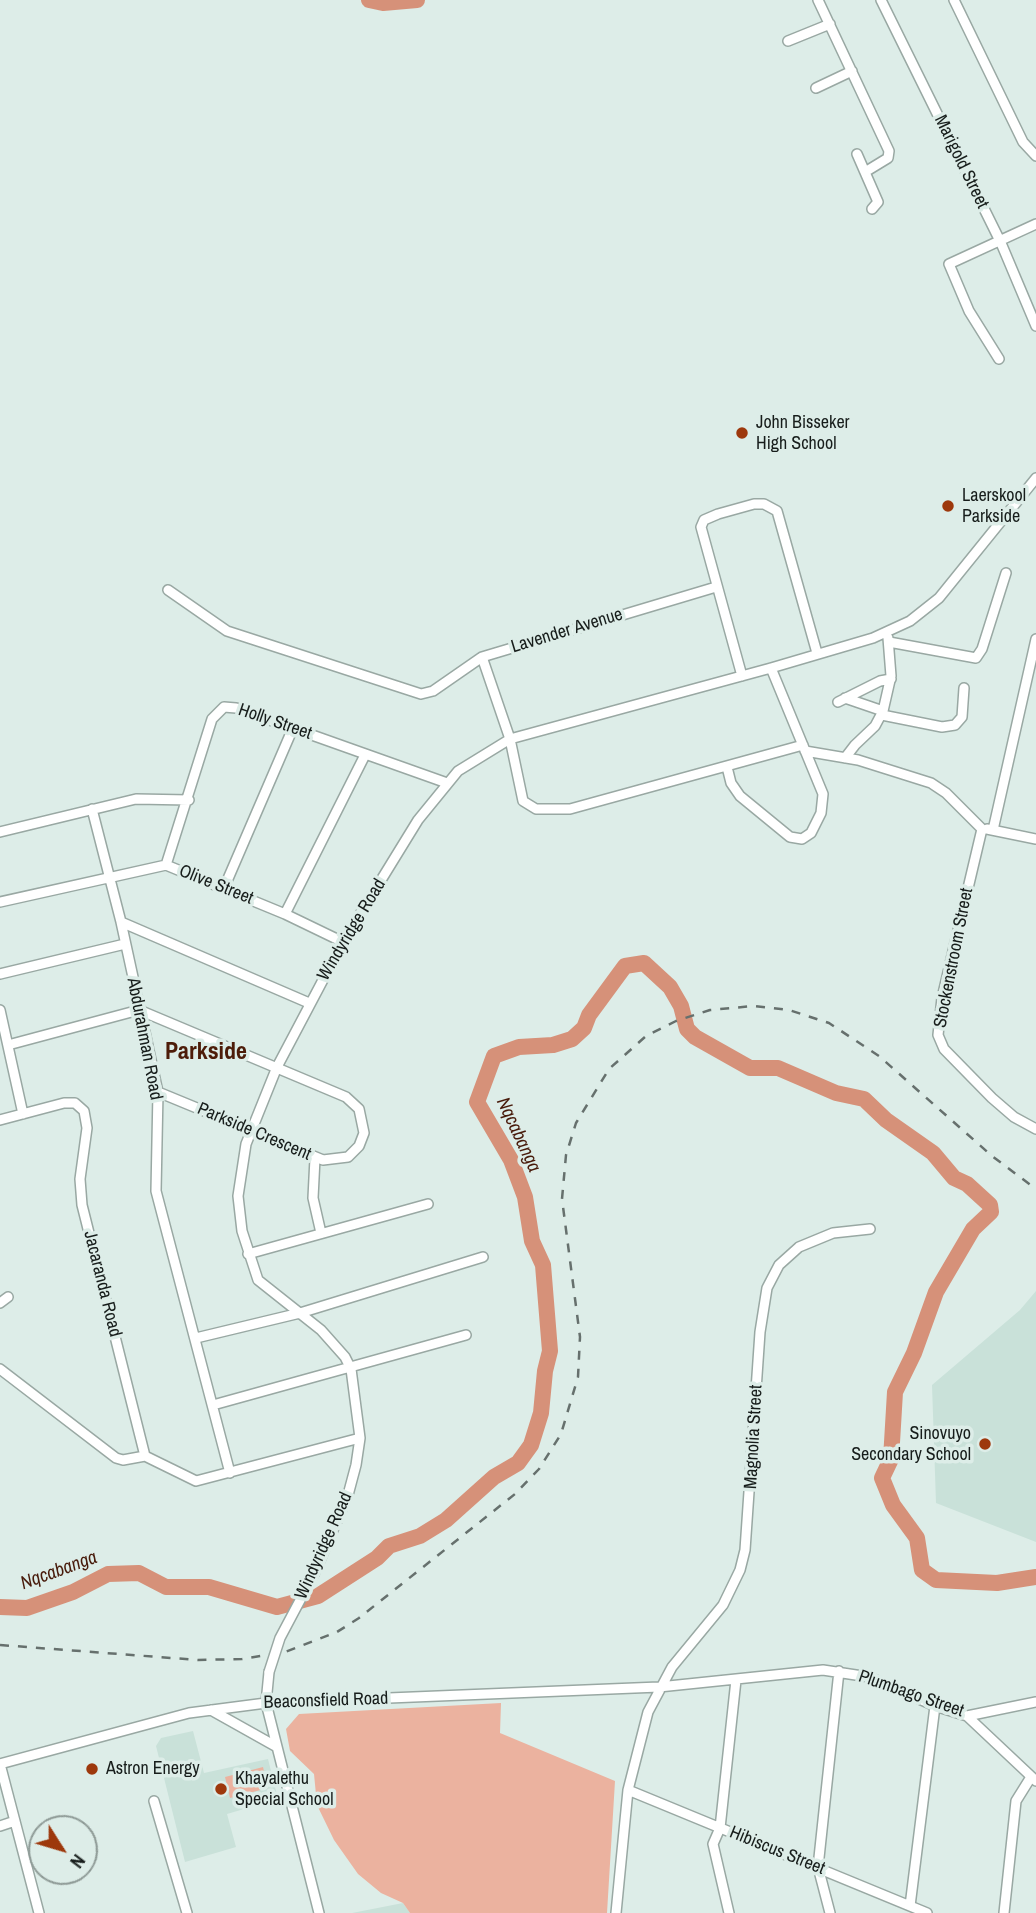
<!DOCTYPE html>
<html>
<head>
<meta charset="utf-8">
<style>
  body { margin:0 }
  #map { position:relative; width:1036px; height:1913px; overflow:hidden; background:#ddede8; font-family:"Archivo Narrow",sans-serif }
  canvas { display:block }
  .north { position:absolute; left:28px; top:1815px; width:70px; height:70px; box-sizing:border-box; background:#ddede8; border:2px solid #8e9a96; border-radius:50%; rotate:127deg; font-size:19px; font-weight:700; line-height:28px; text-align:center; color:#171d1b }
  .north::after { content:''; display:block; margin:auto; width:24px; height:32px; background:#9d380c; clip-path:polygon(50% 0,100% 100%,50% 72%,0 100%) }
</style>
</head>
<body>
<div id="map">
<canvas width="1036" height="1913"></canvas>
<div class="north">N</div>
</div>
<script>
const ctx = document.querySelector('canvas').getContext('2d');
ctx.lineJoin = 'round';
function fill(path, color) {
  ctx.fillStyle = color;
  ctx.fill(path, 'evenodd');
}
function poly(rows) {
  const path = new Path2D();
  for (const r of rows) {
    path.moveTo(r[0], r[1]);
    for (let i = 2; i < r.length; i += 2) path.lineTo(r[i], r[i + 1]);
  }
  return path;
}
function trace(path, color, width, dash) {
  ctx.strokeStyle = color;
  ctx.lineWidth = width;
  ctx.lineCap = dash ? 'butt' : 'round';
  ctx.setLineDash(dash || []);
  ctx.stroke(path);
}
function label(font, color, halo, rows, align = 'center') {
  ctx.font = font + ' "Archivo Narrow",sans-serif';
  ctx.lineWidth = 7;
  ctx.setLineDash([]);
  ctx.textBaseline = 'middle';
  ctx.strokeStyle = halo;
  ctx.fillStyle = color;
  for (const [text, x, y, turn = 0] of rows) {
    ctx.save();
    ctx.translate(x, y);
    ctx.rotate((+turn || 0) * Math.PI / 180);
    ctx.textAlign = isNaN(turn) ? turn : align;
    if (halo) ctx.strokeText(text, 0, 0);
    ctx.fillText(text, 0, 0);
    ctx.restore();
  }
}
fill(poly([
  [1036,1291,1036,1542,936,1503,932,1385,1020,1310],
  [193,1731,204,1773,268,1759,278,1799,227,1814,236,1847,185,1862,156,1746,161,1738],
  [403,1903,410,1913,352,1913]
]), '#c9e1d9');
fill(poly([
  [501,1703,500,1733,615,1781,607,1913,410,1913,403,1903,381,1893,358,1874,334,1840,317,1805,314,1774,290,1751,286,1729,299,1714],
  [263,1767,268,1788,230,1798,225,1777]
]), '#ebb29f');
trace(poly([
  [369,0,383,3,417,0],
  [0,1607,27,1608,73,1592,108,1574,139,1573,166,1587,209,1587,277,1607,318,1596,377,1558,389,1546,420,1536,446,1520,494,1477,518,1463,531,1445,541,1413,545,1371,550,1351,543,1265,532,1241,525,1197,511,1160,477,1102,494,1056,519,1047,553,1045,572,1039,584,1028,589,1015,625,966,644,963,670,987,681,1006,687,1029,695,1037,750,1068,778,1068,836,1093,864,1099,886,1120,933,1153,954,1178,967,1184,990,1205,991,1212,973,1229,936,1292,914,1353,895,1392,891,1459,882,1478,893,1505,917,1538,922,1570,936,1580,997,1583,1036,1577]
]), '#d69179', 16);
const minor = poly([
  [818,0,889,151,888,158,865,172],
  [881,0,1001,243,1036,326],
  [954,0,1023,142,1036,156],
  [788,41,830,24],
  [816,88,852,71],
  [857,154,878,202,872,209],
  [999,359,969,311,949,264,1036,224],
  [168,590,227,631,421,694,433,691,482,657,716,587],
  [889,642,976,658,982,649,1006,573],
  [482,657,510,739,523,801,536,809,570,809,803,745],
  [742,676,701,527,704,520,718,514,754,504,764,504,777,511,817,653],
  [845,698,883,711],
  [838,702,880,681,891,679],
  [882,715,942,727,955,725,962,717,964,688],
  [805,751,858,760,931,783,946,793,982,829],
  [845,758,855,745,875,726,883,711,891,676,888,638],
  [727,767,731,783,740,796,790,837,802,839,811,833,821,813,823,794,771,668],
  [92,809,121,922,158,1092,156,1191,230,1473],
  [982,829,942,998,938,1035,944,1049,992,1098,1014,1117,1036,1129],
  [987,829,1036,839],
  [993,830,1036,639],
  [0,832,136,799,189,800],
  [166,865,212,719,224,707,236,708,447,783],
  [224,888,293,728],
  [0,902,166,865,285,914,343,942],
  [285,914,365,755],
  [121,922,309,1003],
  [0,974,125,944],
  [0,1010,23,1114],
  [8,1045,139,1010,346,1097,359,1109,364,1133,359,1146,348,1157,323,1160,158,1092],
  [0,1120,64,1103,75,1103,84,1111,87,1128,80,1179,82,1205,145,1456],
  [315,1158,313,1198,321,1233],
  [248,1254,428,1204],
  [0,1303,8,1297],
  [196,1338,300,1313,483,1257],
  [0,1369,116,1458,123,1460,145,1456],
  [213,1405,466,1335],
  [145,1456,196,1481,360,1438],
  [315,1572,348,1495,356,1465,360,1438,351,1369,345,1357,321,1330,258,1280,242,1231,238,1196,246,1144,277,1067,343,942,418,820,458,771,510,739,771,668,873,638,910,621,939,598,1036,478],
  [269,1672,266,1703,319,1913],
  [211,1710,277,1747],
  [967,1716,1036,1781],
  [0,1764,189,1713,266,1703,659,1687,823,1670,869,1677,935,1706,967,1716,1036,1702],
  [0,1764,39,1913],
  [628,1790,927,1913],
  [154,1801,187,1913],
  [0,1826,15,1821],
  [910,1906,935,1706],
  [616,1913,628,1790,648,1712,672,1667,723,1605,740,1570,745,1550,760,1332,767,1288,779,1265,799,1247,833,1233,870,1229],
  [729,1913,713,1844,720,1828,736,1680],
  [830,1913,818,1867,839,1671],
  [1004,1913,1016,1801,1031,1777]
]);
trace(minor, '#99a8a3', 12);
trace(minor, '#fff', 9);
trace(poly([
  [0,1645,198,1660,242,1659,285,1652,337,1632,359,1618,515,1494,539,1469,561,1434,578,1377,580,1337,562,1199,566,1155,576,1123,609,1069,646,1036,676,1021,710,1010,753,1006,789,1010,829,1023,879,1056,992,1156,1036,1189]
]), '#66706d', 2.5, [9, 9]);
const minorBridge = poly([
  [269,1672,280,1638,315,1572]
]);
trace(minorBridge, '#99a8a3', 12, []);
trace(minorBridge, '#fff', 9);
for (const [x, y, r, color] of [
  [742,433,7,"#9d380c"],
  [948,506,7,"#9d380c"],
  [985,1444,7,"#9d380c"],
  [92,1769,7,"#9d380c"],
  [221,1789,7,"#9d380c"]
]) {
  const dot = new Path2D();
  dot.arc(x, y, r, 0, 2 * Math.PI);
  ctx.fillStyle = color;
  ctx.fill(dot);
  trace(dot, '#ddede8', 2.5);
}
label('18px', '#171d1b', '#ddede8', [
  ["Marigold Street",961,162,64],
  ["Lavender Avenue",567,631,-17],
  ["Holly Street",275,722,19],
  ["Olive Street",216,885,22],
  ["Windyridge Road",352,930,-59],
  ["Stockenstroom Street",954,958,-79],
  ["Abdurahman Road",144,1039,79],
  ["Parkside Crescent",254,1132,23],
  ["Jacaranda Road",102,1284,76],
  ["Magnolia Street",754,1437,-87],
  ["Windyridge Road",324,1546,-66],
  ["Plumbago Street",911,1694,19],
  ["Beaconsfield Road",326,1701,-2],
  ["Hibiscus Street",777,1851,22]
]);
label('18px', '#171d1b', '#ddede8', [
  ["John Bisseker",756,423],
  ["High School",756,444],
  ["Laerskool",962,496],
  ["Parkside",962,517],
  ["Sinovuyo",971,1434,"right"],
  ["Secondary School",971,1455,"right"],
  ["Astron Energy",106,1769],
  ["Khayalethu",235,1779],
  ["Special School",235,1800]
], 'left');
label('italic 19px', '#481b0b', '#ddede8', [
  ["Nqcabanga",518,1135,65],
  ["Nqcabanga",59,1571,-20]
]);
label('bold 24px', '#4d1c09', '#ddede8', [
  ["Parkside",206,1053]
]);
</script>
</body>
</html>
